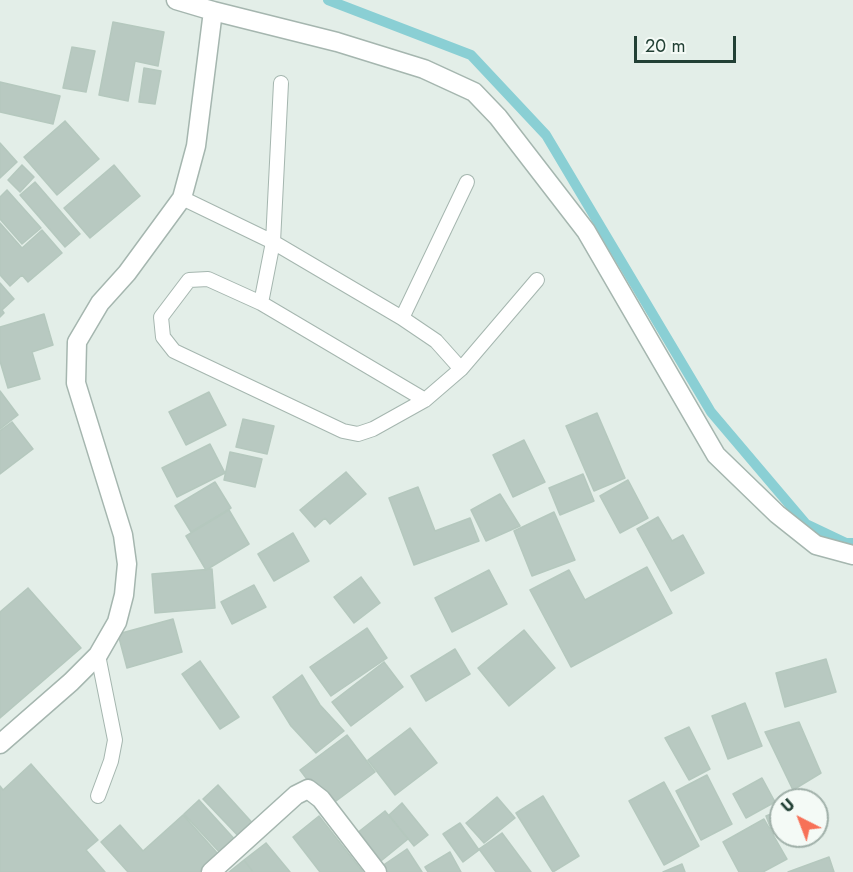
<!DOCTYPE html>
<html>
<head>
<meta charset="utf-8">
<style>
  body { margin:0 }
  #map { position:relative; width:853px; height:872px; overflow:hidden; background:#e3eee8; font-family:Jost,sans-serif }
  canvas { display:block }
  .north { position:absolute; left:769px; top:788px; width:60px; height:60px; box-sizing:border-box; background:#f4faf6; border:2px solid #a0b0a9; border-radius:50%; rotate:318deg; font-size:16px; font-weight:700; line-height:24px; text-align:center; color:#224035 }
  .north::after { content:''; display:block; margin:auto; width:21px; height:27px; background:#f77158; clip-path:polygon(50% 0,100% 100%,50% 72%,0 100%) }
  .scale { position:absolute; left:634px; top:36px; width:102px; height:27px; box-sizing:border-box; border:3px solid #224035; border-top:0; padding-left:8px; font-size:18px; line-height:21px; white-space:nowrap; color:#224035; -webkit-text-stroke:4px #f4faf6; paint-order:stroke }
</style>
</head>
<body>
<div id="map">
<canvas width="853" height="872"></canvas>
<div class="north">U</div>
<div class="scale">20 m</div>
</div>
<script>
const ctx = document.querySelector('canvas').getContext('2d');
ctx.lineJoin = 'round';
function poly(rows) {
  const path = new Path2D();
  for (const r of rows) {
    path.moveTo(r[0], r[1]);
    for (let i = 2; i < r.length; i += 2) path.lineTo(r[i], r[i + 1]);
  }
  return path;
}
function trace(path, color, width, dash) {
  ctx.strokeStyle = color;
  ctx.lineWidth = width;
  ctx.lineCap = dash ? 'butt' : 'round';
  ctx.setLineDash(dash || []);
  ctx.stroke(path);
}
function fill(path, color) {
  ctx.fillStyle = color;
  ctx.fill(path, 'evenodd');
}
trace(poly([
  [328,0,471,55,546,135,711,412,806,524,846,543,853,543]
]), '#8acfd4', 10);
const building = poly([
  [113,22,164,32,158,66,135,61,128,101,99,95,113,22],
  [72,47,95,51,86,92,63,88,72,47],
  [144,68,161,71,155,104,139,102,144,68],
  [0,82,60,96,53,124,0,112,0,82],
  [65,121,99,159,57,195,24,157,65,121],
  [0,143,17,162,0,178,0,143],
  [22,165,34,177,20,192,8,180,22,165],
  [114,165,140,196,90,238,64,208,114,165],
  [35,182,80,234,65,247,20,195,35,182],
  [7,190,41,228,22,244,0,219,0,197,7,190],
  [0,223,22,248,42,230,62,253,28,282,22,275,10,286,0,275,0,223],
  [0,283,14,299,2,310,4,313,0,317,0,283],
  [44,314,53,345,32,352,40,379,8,388,0,361,0,327,44,314],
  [0,391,18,415,0,429,0,391],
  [209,392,226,425,186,445,169,412,209,392],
  [597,413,625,478,594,491,566,426,597,413],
  [243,419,274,426,267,454,236,447,243,419],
  [12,422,33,449,0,474,0,431,12,422],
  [524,440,545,482,513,497,493,455,524,440],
  [210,444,225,473,177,497,162,468,210,444],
  [230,452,262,459,255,487,224,480,230,452],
  [346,472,366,494,330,524,325,518,315,527,300,510,346,472],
  [583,474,594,501,560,515,549,488,583,474],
  [628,480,648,518,620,533,600,496,628,480],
  [215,482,231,508,191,532,175,506,215,482],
  [418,487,435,531,470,518,479,541,414,565,389,498,418,487],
  [500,494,520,526,486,541,471,510,500,494],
  [229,510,249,544,206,570,186,536,229,510],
  [554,512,575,560,532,576,514,531,554,512],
  [658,517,672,541,683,535,704,573,671,591,637,529,658,517],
  [293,533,309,561,274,581,258,554,293,533],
  [647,567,672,613,571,667,530,590,569,570,585,600,647,567],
  [212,569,215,608,155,613,152,574,212,569],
  [489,570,507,604,452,632,435,598,489,570],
  [361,577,380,603,354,623,334,597,361,577],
  [254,585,266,607,232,624,221,602,254,585],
  [28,588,81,648,0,718,0,612,28,588],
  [173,619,182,652,127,668,118,634,173,619],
  [367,628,387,658,331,696,310,667,367,628],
  [524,630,555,668,509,706,478,668,524,630],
  [455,649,470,674,426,701,411,676,455,649],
  [826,659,836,692,785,707,776,673,826,659],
  [200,661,239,717,220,729,182,674,200,661],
  [384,662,403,687,351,726,332,702,384,662],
  [302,675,320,705,344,731,316,753,291,726,273,697,302,675],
  [745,703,762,746,728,759,712,716,745,703],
  [799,722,821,773,793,790,765,732,799,722],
  [689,727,710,769,689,780,665,738,689,727],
  [410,728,437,763,395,795,368,760,410,728],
  [347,735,375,772,328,807,300,770,347,735],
  [31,764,98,840,86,850,105,872,0,872,0,786,3,790,31,764],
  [707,775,732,824,701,840,676,791,707,775],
  [762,778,775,802,746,818,733,794,762,778],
  [664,782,699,846,664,865,629,801,664,782],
  [218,785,257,828,243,841,203,799,218,785],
  [543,796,579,856,553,872,516,813,543,796],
  [497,797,515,818,484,843,466,823,497,797],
  [199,800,238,843,224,857,184,814,199,800],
  [402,803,428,835,414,846,389,815,402,803],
  [781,810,781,830,773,834,766,816,781,810],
  [385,811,408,839,376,865,352,837,385,811],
  [183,815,219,855,200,872,128,872,101,842,120,825,143,851,183,815],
  [319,816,363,872,320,872,293,837,319,816],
  [764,819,787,859,763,872,739,872,723,842,764,819],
  [460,823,479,850,463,862,443,834,460,823],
  [502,833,531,872,496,872,479,849,502,833],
  [266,843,290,872,253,872,244,860,266,843],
  [407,849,422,872,382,872,379,868,407,849],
  [450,852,461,872,428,872,425,867,450,852],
  [829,857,834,872,788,872,829,857],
  [244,860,253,872,229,872,244,860],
  [682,864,685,872,663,872,682,864]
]);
fill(building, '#b8c9c1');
trace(building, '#b5c8be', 1.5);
const lane = poly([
  [182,198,273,242,402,318,436,341,461,369,537,280],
  [261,303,273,242,281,83],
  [402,318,467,182],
  [425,400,261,303,208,279,189,280,161,317,163,337,174,351,343,431,358,434,373,429,425,400,461,369],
  [98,655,115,740,111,761,98,796]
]);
const street = poly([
  [213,11,337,42,424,69,474,92,498,117,586,231,716,455,777,514,816,545,853,555],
  [0,744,71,682,98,655,117,622,124,595,127,564,123,535,76,383,77,342,100,303,127,273,182,198,196,146,213,11,176,0],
  [211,872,296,795,308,789,321,799,377,872]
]);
trace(lane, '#a5b6af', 16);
trace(street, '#a5b6af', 21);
trace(lane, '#fff', 14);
trace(street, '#fff', 18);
</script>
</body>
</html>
